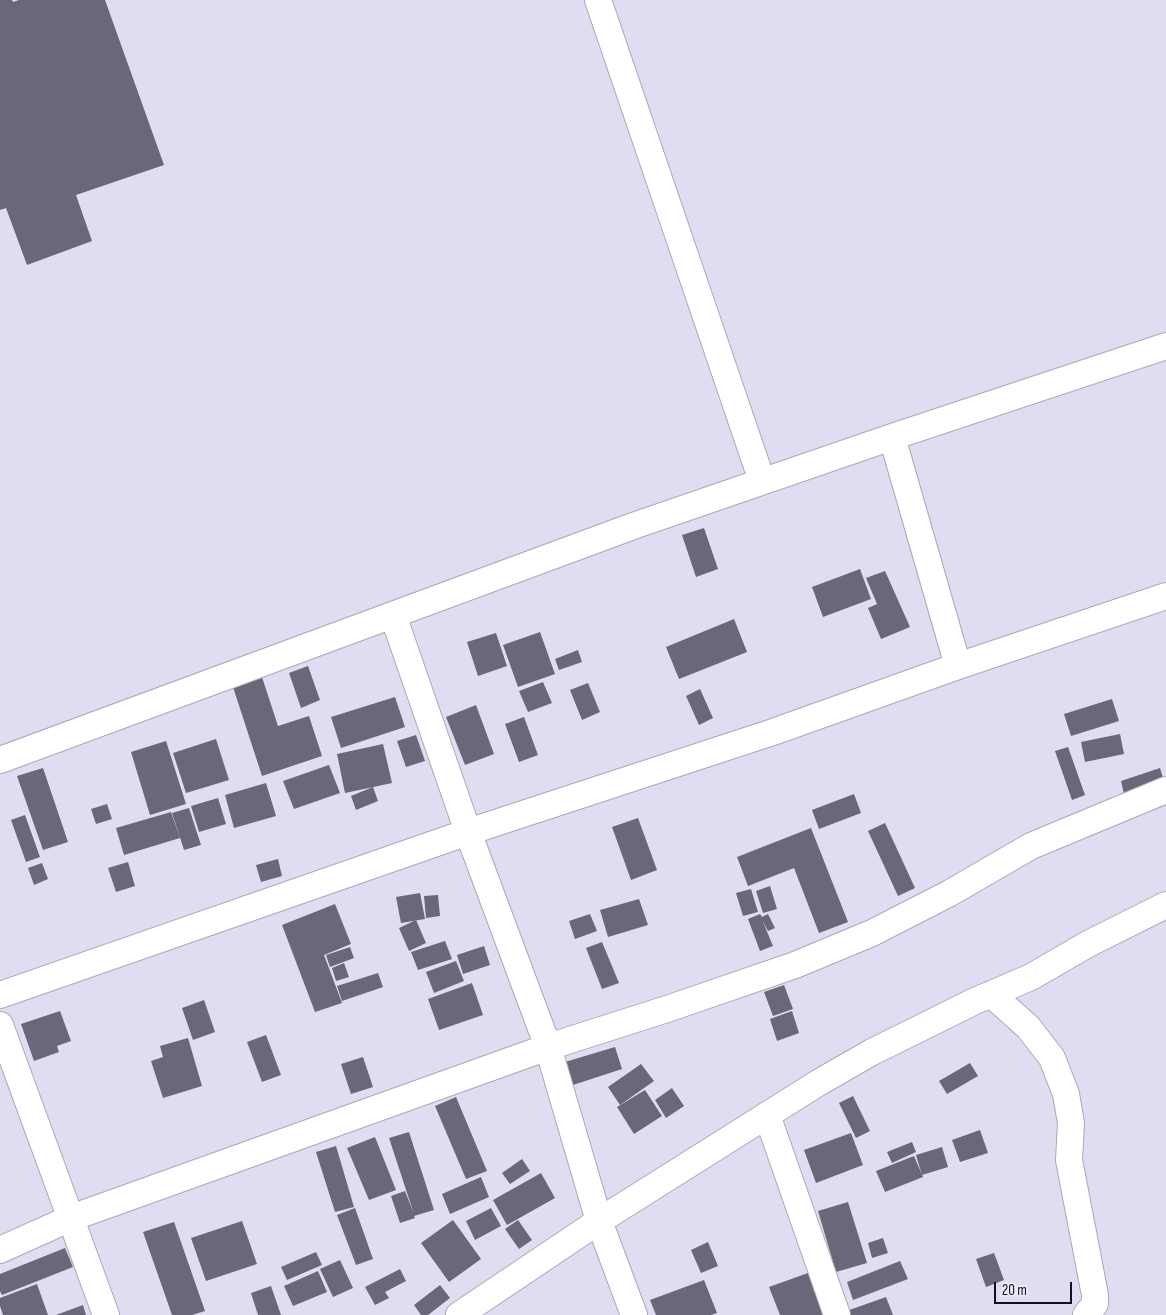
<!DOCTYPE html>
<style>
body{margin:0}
#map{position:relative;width:1166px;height:1315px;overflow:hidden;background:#e0dcf1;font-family:"Sofia Sans Condensed",sans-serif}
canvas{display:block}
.scale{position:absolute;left:994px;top:1282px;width:78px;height:22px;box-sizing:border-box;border:2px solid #121118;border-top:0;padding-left:6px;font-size:15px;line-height:18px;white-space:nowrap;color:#121118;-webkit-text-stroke:4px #edeaff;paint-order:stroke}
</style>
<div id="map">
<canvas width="1166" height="1315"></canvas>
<div class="scale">20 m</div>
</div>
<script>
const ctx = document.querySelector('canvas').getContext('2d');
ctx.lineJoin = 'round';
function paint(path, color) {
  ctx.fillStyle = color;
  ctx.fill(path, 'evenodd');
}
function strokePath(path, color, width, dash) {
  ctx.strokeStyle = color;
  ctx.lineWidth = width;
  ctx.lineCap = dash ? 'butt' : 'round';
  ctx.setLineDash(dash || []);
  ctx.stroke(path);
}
paint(new Path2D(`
 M0,0H12L13,2L19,0H105L164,165L76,195L92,241L27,265L6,208L0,210Z
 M704,528L718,569L696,577L682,535Z
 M860,569L871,599L823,617L812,587Z
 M885,571L910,627L881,639L868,608L877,604L866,578Z
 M734,619L747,652L679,679L666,647Z
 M540,632L555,674L518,687L503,645Z
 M496,633L507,666L478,676L467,642Z
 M578,650L582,662L559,670L555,659Z
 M308,666L320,700L301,708L289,673Z
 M262,677L278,726L309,716L322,756L262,776L233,687Z
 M543,682L552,703L528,712L519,691Z
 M588,683L600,712L582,720L570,690Z
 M700,689L713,718L699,725L686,696Z
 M395,697L405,727L341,748L331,717Z
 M1112,699L1119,721L1071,736L1064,714Z
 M476,705L494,754L465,765L446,717Z
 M524,717L538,755L519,762L505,724Z
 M1120,734L1124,754L1085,762L1081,742Z
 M416,735L425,761L406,767L397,741Z
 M216,739L229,780L186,793L173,753Z
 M166,741L186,804L150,815L131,752Z
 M383,744L392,783L345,793L337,754Z
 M1068,747L1085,795L1072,800L1055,751Z
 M329,765L340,793L294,809L283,781Z
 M43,768L68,842L43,850L17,776Z
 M1160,768L1164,781L1124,794L1121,781Z
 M266,783L276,816L234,828L225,795Z
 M373,787L378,801L356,810L351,796Z
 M854,794L861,813L819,829L812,810Z
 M218,798L226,824L199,832L191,806Z
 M107,804L112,819L96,824L91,809Z
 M189,808L201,845L184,850L172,813Z
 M171,812L180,838L124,855L116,828Z
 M25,815L40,857L26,862L11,820Z
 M638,818L657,870L631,880L612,827Z
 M885,823L915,888L898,896L868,831Z
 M811,828L848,922L819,933L794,868L748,886L737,857Z
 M278,859L282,876L261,882L256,865Z
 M128,862L135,886L116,892L108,868Z
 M42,863L48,879L34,885L28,868Z
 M770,886L777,909L763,913L756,891Z
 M751,889L758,912L743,916L736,893Z
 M420,893L425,919L401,923L396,897Z
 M438,895L440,916L426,918L424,896Z
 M639,899L648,925L608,937L600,910Z
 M335,904L351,944L324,955L342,1003L315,1012L282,925Z
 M590,914L597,931L575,939L569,921Z
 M760,914L762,917L768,914L775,928L768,931L763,922L773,946L760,951L748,919Z
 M416,920L426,943L409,951L399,928Z
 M445,941L452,959L418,970L411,952Z
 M602,942L619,983L602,989L586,948Z
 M484,946L490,965L463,974L457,955Z
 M350,947L354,958L330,967L326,955Z
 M456,961L464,981L434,993L426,972Z
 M344,963L349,977L336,981L332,968Z
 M378,973L383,987L342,1001L337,986Z
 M472,983L483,1015L439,1030L428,999Z
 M784,985L793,1009L773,1016L764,992Z
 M204,1000L215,1032L193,1040L182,1008Z
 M60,1011L71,1041L57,1046L59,1052L34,1061L21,1024Z
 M792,1011L799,1033L777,1041L770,1019Z
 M266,1035L281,1075L262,1082L247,1042Z
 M188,1038L202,1086L163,1098L151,1061L163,1057L160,1046Z
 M615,1047L622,1069L573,1085L565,1062Z
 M363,1057L373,1087L351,1094L341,1064Z
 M970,1063L978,1076L947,1094L939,1081Z
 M641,1064L654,1081L620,1105L608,1087Z
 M672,1088L684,1106L666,1118L655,1100Z
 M645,1090L662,1116L634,1134L617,1107Z
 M853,1096L870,1131L856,1138L839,1103Z
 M456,1097L487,1171L466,1179L435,1106Z
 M980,1130L988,1153L960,1162L952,1140Z
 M409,1132L434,1210L414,1216L415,1218L400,1223L391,1196L405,1191L414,1214L389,1138Z
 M851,1133L863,1165L816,1183L804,1150Z
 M375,1137L396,1190L369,1200L347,1148Z
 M912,1142L916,1152L892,1163L887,1152Z
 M336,1146L354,1207L335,1212L316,1152Z
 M942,1147L948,1167L922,1175L916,1155Z
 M914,1156L923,1177L885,1192L876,1171Z
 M522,1159L530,1171L510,1184L502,1173Z
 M541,1173L555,1198L507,1225L493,1200Z
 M481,1177L489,1197L450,1214L442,1194Z
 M848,1202L867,1263L836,1272L818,1211Z
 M355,1208L373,1259L356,1265L337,1215Z
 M491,1208L501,1226L475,1240L466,1221Z
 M453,1220L481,1259L449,1282L421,1243Z
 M518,1220L532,1240L519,1249L505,1229Z
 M242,1221L257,1264L206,1281L191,1238Z
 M174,1222L205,1311L192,1315H172L143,1232Z
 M883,1238L888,1253L872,1258L868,1243Z
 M708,1242L718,1266L701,1273L691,1250Z
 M65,1248L73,1267L2,1295L0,1291V1274Z
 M316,1252L322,1265L287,1280L281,1267Z
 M994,1253L1004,1280L986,1287L976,1259Z
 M340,1260L353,1288L333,1297L320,1269Z
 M900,1261L908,1279L853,1300L847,1282Z
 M400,1269L406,1281L385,1292L389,1298L375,1305L365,1287Z
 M318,1271L327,1292L293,1306L284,1286Z
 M808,1273L824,1315H780L769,1287Z
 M704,1280L717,1313L711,1315H656L650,1300Z
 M37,1284L48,1315H3L0,1306V1298Z
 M440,1285L450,1298L428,1315H421L414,1305Z
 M271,1286L281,1315H258L251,1293Z
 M886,1297L893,1315H841V1313Z
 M83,1305L86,1315H56Z`), '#6a6779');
const minor = new Path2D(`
 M598,0L762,481
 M892,437L958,666
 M393,615L468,832L548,1047L599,1221L634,1315
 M0,760L636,525L892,437L1166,346
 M991,994L1028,1027L1052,1058L1066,1094L1071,1123L1069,1160L1095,1295V1304L1086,1315
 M0,995L468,832L773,732L958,666L1166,596
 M0,1025L106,1315
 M767,1115L837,1315
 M0,1250L71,1218L548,1047L667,1009L795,965L872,933L950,893L1031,846L1166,790
 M459,1315L599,1221L818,1083L872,1052L975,1001L1031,977L1088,944L1166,905`);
strokePath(minor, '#aba7bb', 28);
strokePath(minor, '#fff', 26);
</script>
